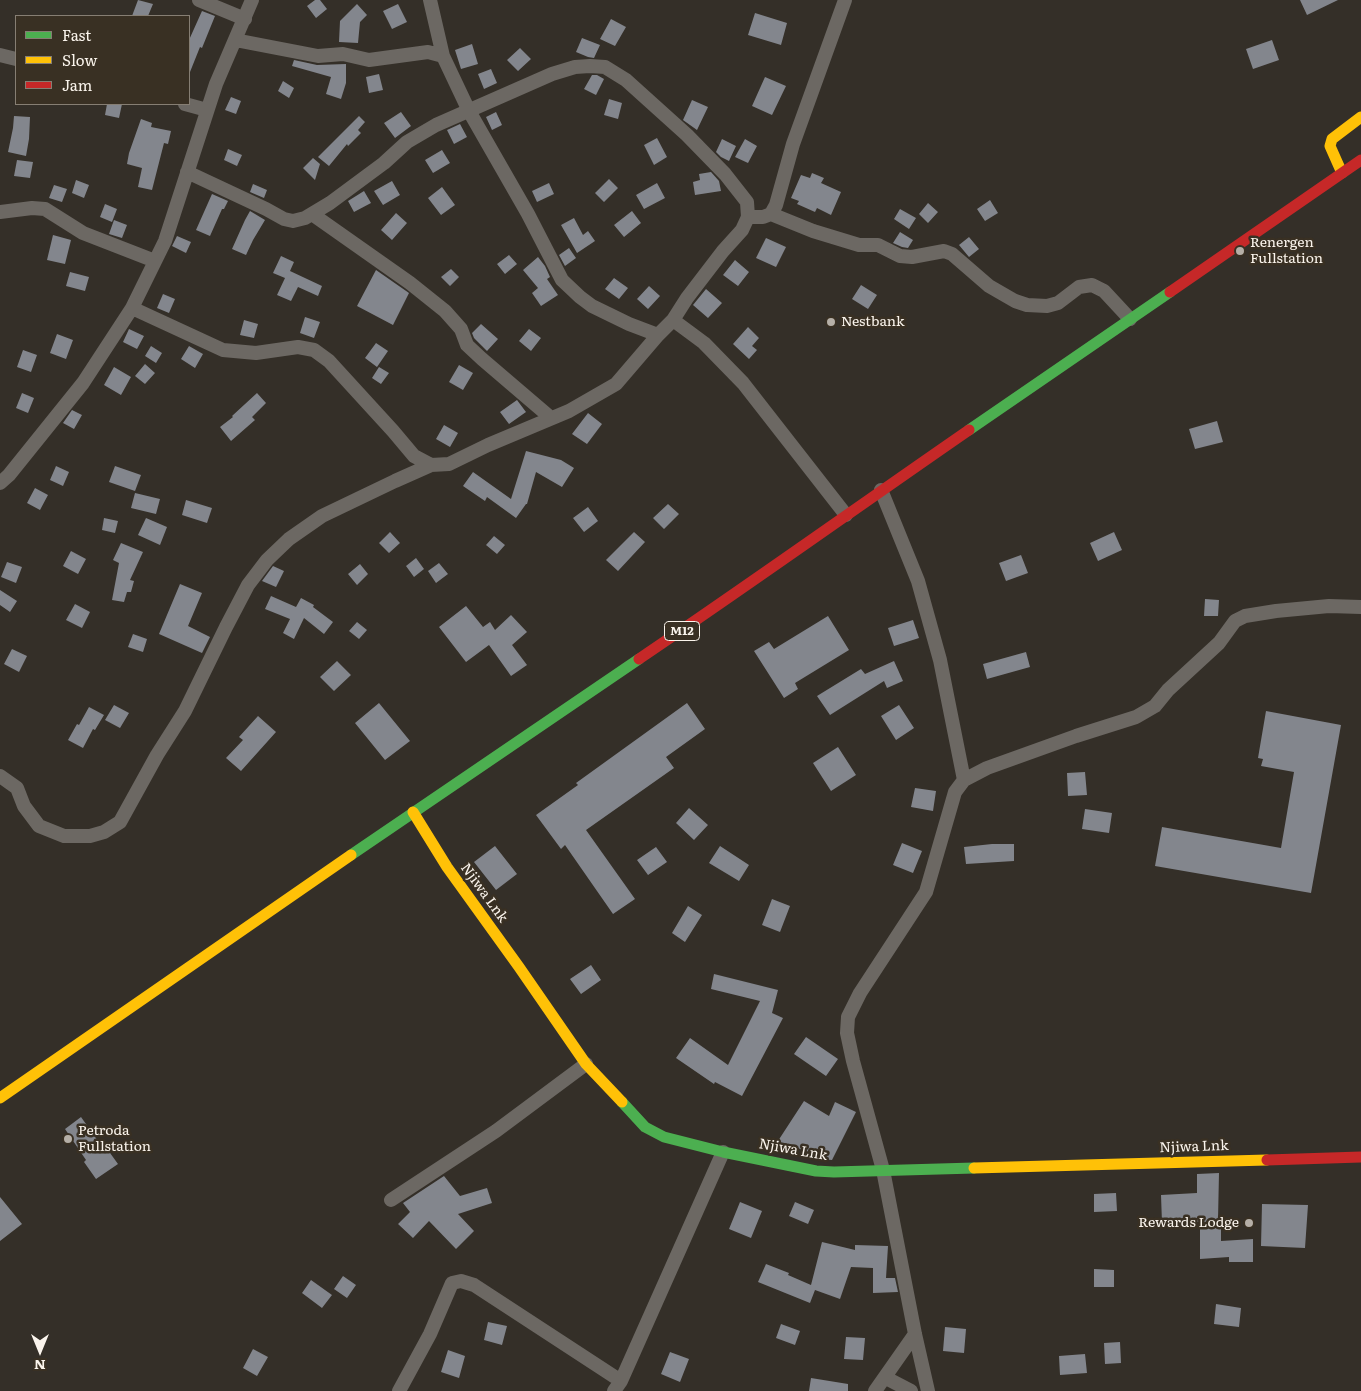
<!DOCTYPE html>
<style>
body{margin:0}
#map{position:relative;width:1361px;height:1391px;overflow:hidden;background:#342f28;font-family:Literata,serif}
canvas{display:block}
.legend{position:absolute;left:15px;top:15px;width:175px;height:90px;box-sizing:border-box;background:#393023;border:1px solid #867e73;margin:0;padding:6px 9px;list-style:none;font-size:15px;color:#faf4ec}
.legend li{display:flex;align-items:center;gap:10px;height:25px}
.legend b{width:25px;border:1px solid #867e73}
.north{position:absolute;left:15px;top:1326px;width:50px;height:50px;-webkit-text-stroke:4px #393023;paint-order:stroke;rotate:180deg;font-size:14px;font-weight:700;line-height:20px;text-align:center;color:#faf4ec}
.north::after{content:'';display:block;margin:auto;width:18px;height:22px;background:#faf4ec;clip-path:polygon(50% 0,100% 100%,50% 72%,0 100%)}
</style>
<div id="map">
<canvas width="1361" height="1391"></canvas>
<ul class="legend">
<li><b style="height:6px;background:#4caf50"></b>Fast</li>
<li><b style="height:6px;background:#ffc107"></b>Slow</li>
<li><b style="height:6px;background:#c62828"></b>Jam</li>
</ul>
<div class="north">N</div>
</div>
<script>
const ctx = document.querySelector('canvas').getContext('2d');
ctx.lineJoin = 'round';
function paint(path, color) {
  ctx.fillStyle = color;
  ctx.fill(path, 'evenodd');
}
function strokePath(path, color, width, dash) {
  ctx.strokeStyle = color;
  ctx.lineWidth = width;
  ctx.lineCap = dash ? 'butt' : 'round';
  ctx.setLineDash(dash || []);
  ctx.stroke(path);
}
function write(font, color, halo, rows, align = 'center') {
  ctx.font = font + ' Literata,serif';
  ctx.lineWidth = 5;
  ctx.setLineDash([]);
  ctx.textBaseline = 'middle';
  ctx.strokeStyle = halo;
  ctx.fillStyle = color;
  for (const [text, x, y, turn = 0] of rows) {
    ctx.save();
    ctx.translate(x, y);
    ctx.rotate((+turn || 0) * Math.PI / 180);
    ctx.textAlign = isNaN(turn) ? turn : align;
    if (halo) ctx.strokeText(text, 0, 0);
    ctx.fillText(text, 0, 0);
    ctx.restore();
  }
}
paint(new Path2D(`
 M138,0L153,4L148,16H132Z
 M315,0H320L327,9L316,18L307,6Z
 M1300,0H1338L1307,15Z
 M357,4L367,15L360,22L358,43L339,42L340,21Z
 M398,4L407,22L392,29L383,11Z
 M202,11L215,16L202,48L200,47L190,72H189V40Z
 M755,13L787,23L781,45L748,35Z
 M611,19L626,27L615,46L600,39Z
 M582,38L600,45L594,58L588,57L576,52Z
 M1272,40L1279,60L1253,69L1246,49Z
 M472,44L478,64L461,69L455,50Z
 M520,48L531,59L518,71L507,60Z
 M294,60L317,65L346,64V83L341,99L326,94L331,77L292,66Z
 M491,69L497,83L484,89L478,74Z
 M379,74L383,90L369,93L366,77Z
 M592,75H597L604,79L596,95L584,89Z
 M765,77L786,86L772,115L752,106Z
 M283,81L294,88L289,98L278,91Z
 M231,97L241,101L236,114L225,110Z
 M609,99L622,103L618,119L604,115Z
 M692,100L708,107L697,130L683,120Z
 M107,104H122L119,118L105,115Z
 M401,112L411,126L395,138L384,123Z
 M496,112L502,125L492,130L486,117Z
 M14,116L30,117L29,139L26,156L8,152L13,128Z
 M359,116L365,122L358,130L361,133L348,146L347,144L329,166L318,157Z
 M141,119L152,123L151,127L171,131L168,144L164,143L152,190L138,187L142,168L127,164L129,153Z
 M460,124L467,137L454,144L447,130Z
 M657,138L667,157L654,165L644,145Z
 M722,139L736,146L729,161L721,157L716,152Z
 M745,139L757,146L748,163L735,157Z
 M228,149L242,155L237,166L224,160Z
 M442,150L450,163L433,173L425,160Z
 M313,158L320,164L315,180L303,168Z
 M17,160L33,162L30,178L14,176Z
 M711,172L719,181L721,191L695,195L693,182L700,180L699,174Z
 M812,173L824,178L821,183L841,192L831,215L817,208L815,212L797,204L799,201L791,198L801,175L810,178Z
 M609,179L618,188L604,202L595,193Z
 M76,180L89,185L84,198L72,193Z
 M392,181L400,195L383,205L374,191Z
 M549,183L554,194L537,202L532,191Z
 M657,183L665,198L644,209L636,195Z
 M253,184L267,190L264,198L250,192Z
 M54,185L67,189L62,202L49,198Z
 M442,187L455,205L441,215L428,198Z
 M364,191L371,203L354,212L348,201Z
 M212,194L228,201L224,209H222L210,236L196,230Z
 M990,200L998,213L985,221L977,209Z
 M928,203L938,212L928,223L919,214Z
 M105,204L117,209L112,222L100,217Z
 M900,209L916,218L909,229L894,219Z
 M250,211L265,220L253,240L246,255L232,249L245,220Z
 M632,211L641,223L624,237L614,225Z
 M396,213L407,223L392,240L381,230Z
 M574,218L583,235L588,231L595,241L577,253L561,225Z
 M114,220L127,225L122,238L109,234Z
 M900,232L913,240L908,248L902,247L893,243Z
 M53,235L71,240L65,264L47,260Z
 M177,236L191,242L186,253L172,246Z
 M969,237L979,249L969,257L959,245Z
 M766,238L786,247L776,267L756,258Z
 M569,248L576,258L565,266L559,255Z
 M509,255L517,264L505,274L497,264Z
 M281,256L294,262L290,271L322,286L318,296L298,287L291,301L277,295L285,278L273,273Z
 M538,257L545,266L550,277L547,279L558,295L541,306L532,293L538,288L523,270Z
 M735,260L749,272L738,286L723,275Z
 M451,269L459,277L450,286L441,277Z
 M376,270L409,293L393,325L357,306Z
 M70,272L89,277L85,291L66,286Z
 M614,278L628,288L619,299L605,289Z
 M861,285L877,295L868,309L852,299Z
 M649,286L660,296L648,309L637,299Z
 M706,289L722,303L708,318L693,305Z
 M163,294L175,299L169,313L157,308Z
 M305,317L320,322L314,338L300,333Z
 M244,320L258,324L254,338L240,335Z
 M481,324L498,339L487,351L474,338L472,333Z
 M748,327L759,338L752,346L757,350L749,359L733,344Z
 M129,329L144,336L137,349L123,342Z
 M529,329L541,338L531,351L519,341Z
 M57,334L73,340L66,359L50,353Z
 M376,343L388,351L377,367L365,358Z
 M151,346L162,353L156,363L145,356Z
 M189,346L203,354L195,368L181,359Z
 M23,350L37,355L31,372L17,367Z
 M145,364L155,373L145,384L135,376Z
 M459,365L473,373L463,390L449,382Z
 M114,367L131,377L121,395L104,385Z
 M379,367L389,373L381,384L372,378Z
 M22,393L34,398L28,413L16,408Z
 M257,393L266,403L252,417L255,420L231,441L220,427L233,417L232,416Z
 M517,400L526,412L509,424L500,412Z
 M72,410L82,415L74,429L63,423Z
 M588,413L602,424L587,444L572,434Z
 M1217,421L1223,442L1195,449L1189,429Z
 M444,425L458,433L450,447L436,439Z
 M526,451L561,460L574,468L562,487L536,472L527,504H526L516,518L487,497L485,501L463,486L473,472L511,499Z
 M56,466L69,472L63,486L50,480Z
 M115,466L141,475L135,491L109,482Z
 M35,488L48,495L40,510L27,503Z
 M135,493L160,499L156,514L131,508Z
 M186,500L212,508L207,523L182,515Z
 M668,504L679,514L664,529L653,518Z
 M588,507L598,521L584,532L573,518Z
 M104,518L118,521L115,533L102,530Z
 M146,518L167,527L160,545L138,535Z
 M390,532L400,543L389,553L379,543Z
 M634,532L645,542L618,571L606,560Z
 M1114,532L1122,550L1098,561L1090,543Z
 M494,536L505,545L497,554L486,545Z
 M121,543L143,552L130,580L134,581L131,592H127L124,602L112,600L119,563L113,560Z
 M71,551L86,559L78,574L63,566Z
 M1021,555L1028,573L1006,581L999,563Z
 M416,558L424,569L414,577L406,566Z
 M7,562L22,567L16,583L1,577Z
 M439,563L448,574L436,583L428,571Z
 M360,564L368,574L357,585L348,574Z
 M273,566L284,571L276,587L262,581Z
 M180,584L202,593L188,626L210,637L202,653L159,634Z
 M0,590L17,601L10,612L0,605Z
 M271,596L296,607L301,598L314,605L313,607L333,622L324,634L304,618L294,639L283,633L290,619L265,609Z
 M1205,599L1219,600L1218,616H1204Z
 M75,604L90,612L82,628L66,620Z
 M466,606L483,627L490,622L495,630L511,615L527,632L512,645L527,665L511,676L489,645L466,662L439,627Z
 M828,616L849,650L795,683L798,689L784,698L754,651L769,642L774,649Z
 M913,620L919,638L894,646L888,628Z
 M357,622L367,630L359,639L349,631Z
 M133,634L147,639L143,652L128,647Z
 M12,649L27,656L19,672L4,664Z
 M1026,652L1030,667L987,679L983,664Z
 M337,661L351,675L334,691L320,677Z
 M894,661L903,681L887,688L884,681L830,715L817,696L861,669L865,674Z
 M379,703L410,741L385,760L355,723Z
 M687,703L705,729L666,757L674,768L586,830L635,899L613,914L565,845L561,849L536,815L578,785L576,783Z
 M114,705L129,713L120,728L105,720Z
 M899,705L914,728L896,740L881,716Z
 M89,707L104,715L95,730L93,729L83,748L68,740L77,724L79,725Z
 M1266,711L1341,725L1311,893L1155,866L1162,827L1281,848L1294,772L1261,766L1263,759L1258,758Z
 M258,716L276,732L241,771L226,758L243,740L239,737Z
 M838,747L856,775L831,791L813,763Z
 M1085,772L1087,795L1068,796L1067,773Z
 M915,788L936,791L933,811L911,807Z
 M689,808L708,825L694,840L676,823Z
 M1085,809L1112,813L1109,833L1082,829Z
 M902,843L922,851L913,873L893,865Z
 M992,844H1014V861L966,864L964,847Z
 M495,846L517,874L496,890L474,862Z
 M720,846L749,865L739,881L709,863Z
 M656,847L667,862L648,875L637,860Z
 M772,899L790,906L780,932L762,925Z
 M688,906L702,915L685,942L672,933Z
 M591,965L601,980L581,994L570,979Z
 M714,974L778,990L772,1013L783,1018L742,1096L715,1082L714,1084L676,1058L690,1038L728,1065L760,1001L711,989Z
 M806,1037L838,1059L826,1076L794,1054Z
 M804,1101L829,1116L835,1102L856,1112L832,1160L821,1159L798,1148L794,1154H792L776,1144Z
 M81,1117L103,1148L105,1146L118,1164L96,1179L84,1162L86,1160L65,1129Z
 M1219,1173L1218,1220H1221V1241L1253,1239V1262H1229V1257L1200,1259V1222L1162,1223L1161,1195L1197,1193V1174Z
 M444,1176L460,1196L487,1188L492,1203L458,1214L474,1231L456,1249L429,1221L413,1238L398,1224L410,1212L403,1203Z
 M1116,1193L1117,1211L1094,1212V1194Z
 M0,1197L22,1224L0,1241Z
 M740,1202L762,1211L751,1238L729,1229Z
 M795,1202L814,1210L808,1224L789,1216Z
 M1262,1204L1308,1205L1305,1248L1261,1246Z
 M822,1242L855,1250V1245L888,1246L886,1278H895L898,1292L873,1293V1268L851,1267L840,1299L815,1290L810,1303L758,1282L766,1264L789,1273L788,1275L811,1285Z
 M1094,1269L1114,1270V1287H1094Z
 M343,1276L356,1285L347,1298L334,1289Z
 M311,1280L332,1295L322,1308L302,1293Z
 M1216,1304L1241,1308L1239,1327L1214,1324Z
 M488,1322L507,1326L502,1345L484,1340Z
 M781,1324L800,1331L795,1345L776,1338Z
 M945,1327L966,1329L964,1353L943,1351Z
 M846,1337L865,1338L863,1360L844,1359Z
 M1120,1342L1121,1363L1105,1364L1104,1343Z
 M253,1349L268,1357L257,1376L243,1368Z
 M448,1350L465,1356L459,1378L441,1372Z
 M670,1352L689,1359L680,1382L661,1374Z
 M1085,1354L1087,1373L1060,1375L1059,1356Z
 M811,1378L848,1384V1391H809Z`), '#83868d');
strokePath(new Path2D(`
 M199,0L245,19
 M430,0L443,56
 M235,40L318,56L343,54L369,60L428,52L443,56L469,111L528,214L562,280L580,297L592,306L629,324L658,335
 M0,55L16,59
 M185,104L207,110
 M187,172L266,209L284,219L293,221L305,218L330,203L384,163L407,142L436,125L552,74L575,67L590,66L605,67L626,80L687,135L725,174L747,202L748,217L742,230L723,251L687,298L673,320
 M0,212L32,208L45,209L83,233L155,261
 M312,214L410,283L445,311L461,329L467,345L482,359L551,418
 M771,214L813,231L859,245H878L900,256L912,257L944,251L952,254L989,286L1015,301L1027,305L1047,306L1058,303L1079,287L1092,285L1104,291L1130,319
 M748,217H763L771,214L776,205L793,144L845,0
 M132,308L223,350L256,353L298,347L314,350L329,361L393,431L414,456L431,465L449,464L488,445L569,411L616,384L658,335L673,320L704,343L743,383L846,515
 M0,483L9,475L83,383L132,308L165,241L216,84L252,0
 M881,490L918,581L940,660L964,780
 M0,776L17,788L24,806L39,826L64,836H90L104,832L120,822L157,755L185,711L226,627L248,585L267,560L289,539L322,516L395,481L431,465
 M391,1200L496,1131L586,1064
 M886,1378L911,1391
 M399,1391L430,1334L452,1283L461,1281L474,1285L621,1381
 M614,1391L621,1381L723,1152
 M875,1391L915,1334
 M928,1391L915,1334L883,1170L853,1061L847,1033L848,1017L860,993L926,892L955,792L964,780L987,768L1076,736L1136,717L1155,706L1168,690L1219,643L1235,621L1245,616L1276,611L1329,606L1361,607`), '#6c6863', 14);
strokePath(new Path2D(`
 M969,430L1170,292
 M351,855L639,659
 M622,1102L645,1127L664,1137L723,1152L816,1171L834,1172L974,1168`), '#4caf50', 11);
strokePath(new Path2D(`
 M1342,173L1330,146L1332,139L1361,117
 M413,812L447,867L519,967L586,1064L622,1102
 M0,1098L351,855
 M974,1168L1267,1160`), '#ffc107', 11);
strokePath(new Path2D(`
 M1170,292L1361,160
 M639,659C750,584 859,506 969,430
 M1267,1160L1361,1157`), '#c62828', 11);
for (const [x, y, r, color] of [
 [1240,251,5,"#b5afa7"],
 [831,322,5,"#b5afa7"],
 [68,1139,5,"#b5afa7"],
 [1249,1223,5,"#b5afa7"]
]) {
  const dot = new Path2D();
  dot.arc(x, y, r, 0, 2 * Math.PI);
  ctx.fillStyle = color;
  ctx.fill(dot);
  strokePath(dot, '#393023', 2);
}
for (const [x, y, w] of [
 [682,631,35]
]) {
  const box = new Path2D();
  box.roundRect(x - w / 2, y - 9.5, w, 19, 4);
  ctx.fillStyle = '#393023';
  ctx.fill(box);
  strokePath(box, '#faf4ec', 1);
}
write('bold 12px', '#faf4ec', null, [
 ["M12",682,631]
]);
write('14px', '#faf4ec', '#393023', [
 ["Renergen",1250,243],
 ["Fullstation",1250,259],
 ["Nestbank",841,322],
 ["Petroda",78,1131],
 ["Fullstation",78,1147],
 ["Rewards Lodge",1239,1223,"right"]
], 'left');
write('14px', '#faf4ec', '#393023', [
 ["Njiwa Lnk",484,893,54],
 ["Njiwa Lnk",1194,1147,-2],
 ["Njiwa Lnk",793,1150,10]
]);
</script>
